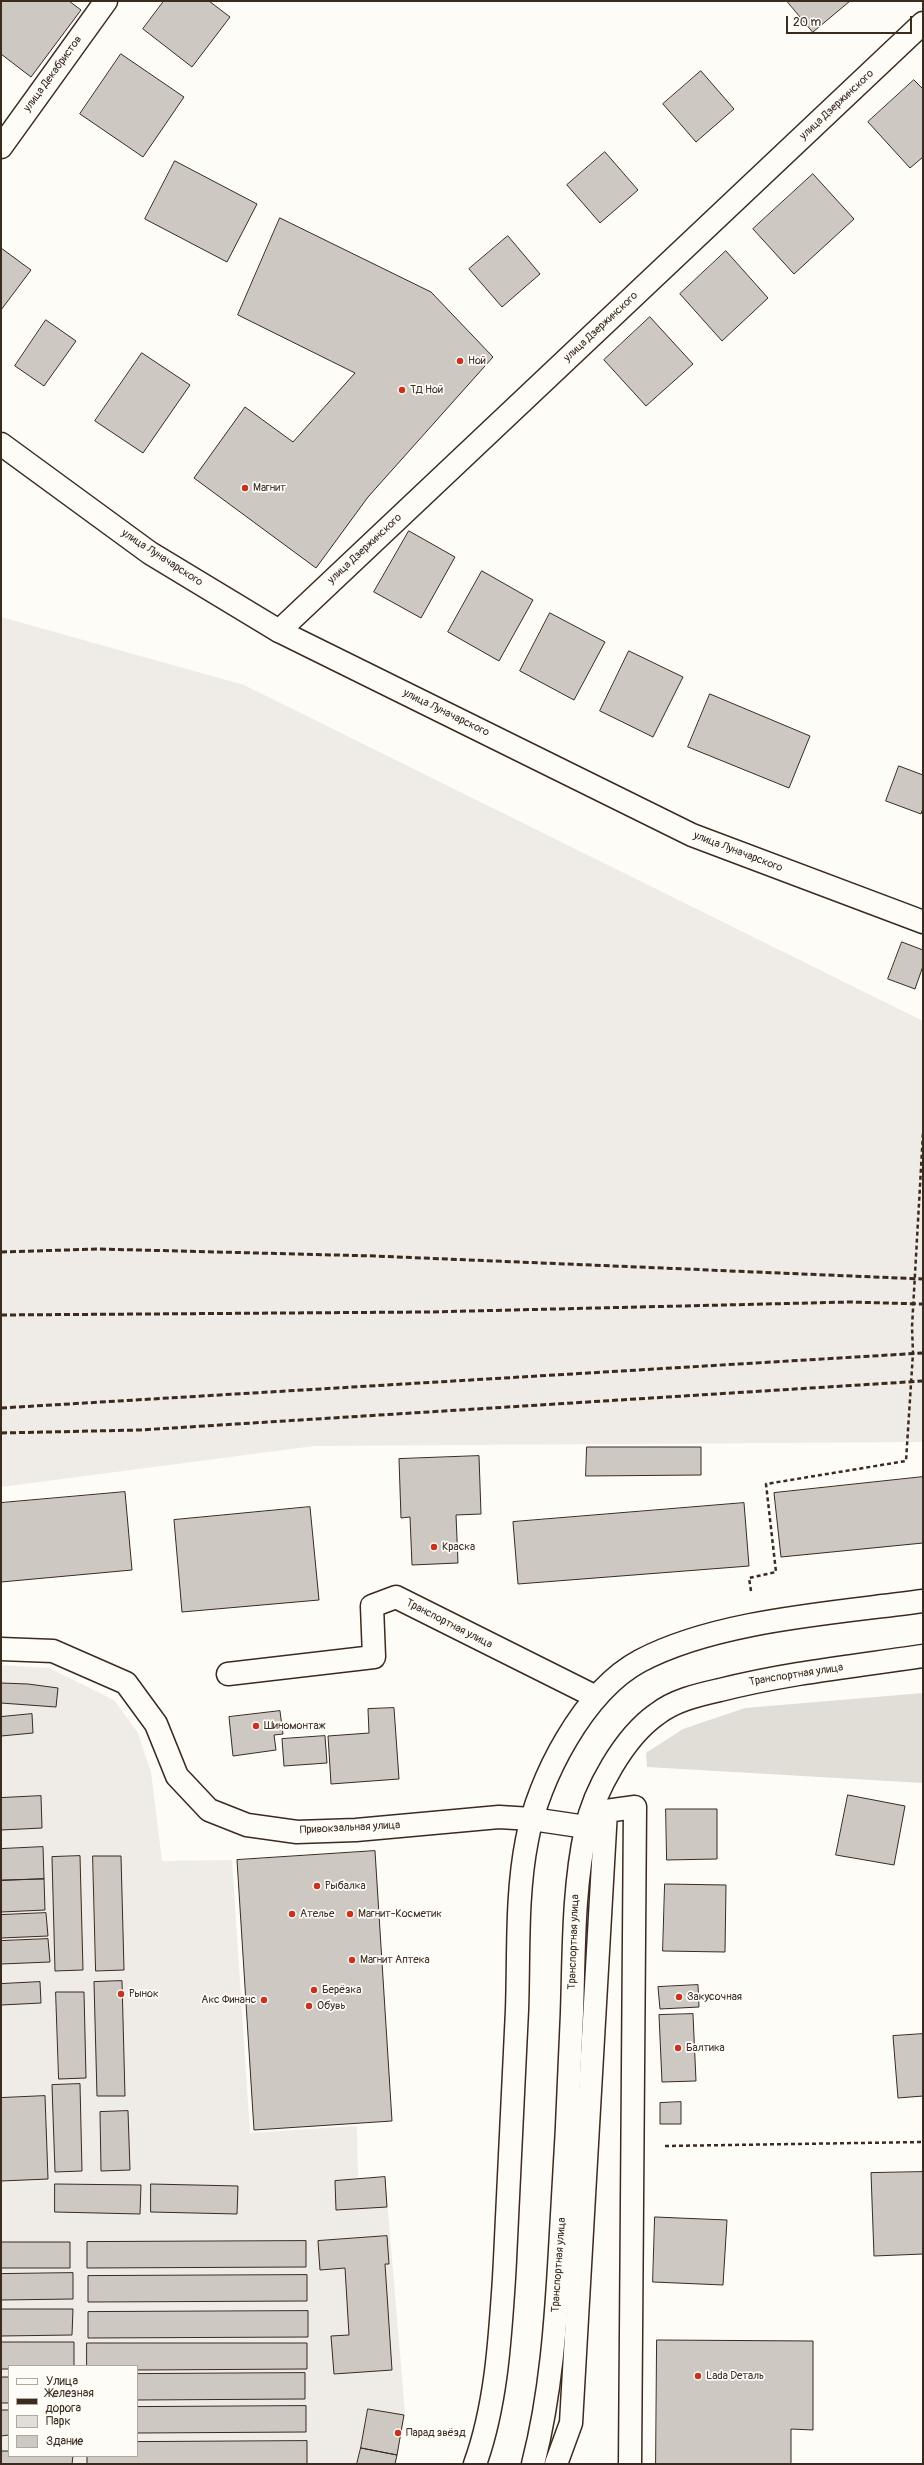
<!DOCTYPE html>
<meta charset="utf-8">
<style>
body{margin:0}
#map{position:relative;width:924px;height:2465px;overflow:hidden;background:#fdfcf7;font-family:Pangolin,sans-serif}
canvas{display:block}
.frame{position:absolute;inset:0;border:2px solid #3b2a1e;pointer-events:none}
.legend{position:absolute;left:8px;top:2365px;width:130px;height:92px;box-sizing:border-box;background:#fdfcf7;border:1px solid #afa8a0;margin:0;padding:5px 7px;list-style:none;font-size:12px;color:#3b2a1e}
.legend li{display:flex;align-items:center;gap:8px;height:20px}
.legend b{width:20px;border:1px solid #afa8a0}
.scale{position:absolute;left:786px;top:16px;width:126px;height:18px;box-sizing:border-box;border:2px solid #3b2a1e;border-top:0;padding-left:5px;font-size:12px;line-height:14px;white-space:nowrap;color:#3b2a1e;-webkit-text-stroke:3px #fdfcf7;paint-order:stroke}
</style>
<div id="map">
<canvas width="924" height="2465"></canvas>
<div class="frame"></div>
<ul class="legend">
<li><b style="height:5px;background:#fdfcf7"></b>Улица</li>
<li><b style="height:5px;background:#3b2a1e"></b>Железная дорога</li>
<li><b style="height:11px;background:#e1ded7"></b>Парк</li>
<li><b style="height:11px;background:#cdc8c2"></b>Здание</li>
</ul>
<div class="scale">20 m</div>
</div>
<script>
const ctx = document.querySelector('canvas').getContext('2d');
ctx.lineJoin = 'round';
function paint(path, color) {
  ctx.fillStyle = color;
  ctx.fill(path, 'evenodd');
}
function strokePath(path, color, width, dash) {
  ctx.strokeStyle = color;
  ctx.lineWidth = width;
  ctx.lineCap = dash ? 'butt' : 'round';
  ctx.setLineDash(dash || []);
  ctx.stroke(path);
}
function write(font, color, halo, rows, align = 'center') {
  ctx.font = font + ' Pangolin,sans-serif';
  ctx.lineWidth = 3.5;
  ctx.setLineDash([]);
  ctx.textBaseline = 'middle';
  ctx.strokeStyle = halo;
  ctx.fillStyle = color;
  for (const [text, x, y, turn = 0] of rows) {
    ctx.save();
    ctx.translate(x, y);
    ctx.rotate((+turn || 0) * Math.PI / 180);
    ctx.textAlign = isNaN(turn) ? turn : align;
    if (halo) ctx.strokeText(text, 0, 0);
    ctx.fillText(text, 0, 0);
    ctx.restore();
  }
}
paint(new Path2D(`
 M1,617L244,685L923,1021V1442L314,1446L1,1487Z
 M1,1665L49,1668L114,1700L138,1733L151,1772L162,1861L232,1860L250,2133L357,2126L358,2178L385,2176L405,2413L396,2464H1ZM9,2366H137V2456H9Z`), '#efece7');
paint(new Path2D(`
 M923,1693V1783L647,1767L646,1753L683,1729L745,1708Z`), '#e1ded7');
const building = new Path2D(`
 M1,1H69L81,10L31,77L1,54Z
 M164,1H209L230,17L192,67L143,29Z
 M787,1H850L813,32Z
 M121,54L184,97L143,157L80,114Z
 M701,71L734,109L696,142L663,104Z
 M914,80L923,89V157L910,168L868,122Z
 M605,152L638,190L600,223L567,185Z
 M175,161L257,204L227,262L145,219Z
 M813,174L854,219L794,274L753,229Z
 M280,218L431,292L493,357L368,497L316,568L194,478L245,407L293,442L355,373L238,315Z
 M508,236L540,274L502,307L469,269Z
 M1,248L31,270L1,310Z
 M726,251L768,298L722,341L680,294Z
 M650,317L693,364L646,406L604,360Z
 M46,320L76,341L44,386L15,366Z
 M142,353L190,385L143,453L95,421Z
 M409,531L455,557L421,618L374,592Z
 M482,571L533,600L499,661L448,632Z
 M550,613L605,642L574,700L520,671Z
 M629,651L683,677L653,737L600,711Z
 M710,694L810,736L789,788L688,747Z
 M899,766L923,775V808L921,814L886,801Z
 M902,942L923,950V966L915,989L888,979Z
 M587,1447H701V1475L586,1476Z
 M479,1456L481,1514L456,1515L458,1563L412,1565L410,1517L401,1518L399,1459Z
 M923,1477V1543L781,1557L774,1493Z
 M125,1492L132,1570L1,1582V1503Z
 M744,1503L749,1566L518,1584L513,1522Z
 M310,1507L319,1600L182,1612L174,1520Z
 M1,1683L28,1684L58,1688L56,1707L1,1703Z
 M394,1708L399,1779L331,1784L328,1736L369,1733L368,1709Z
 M280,1711L283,1734L274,1735L276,1750L233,1756L229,1717Z
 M32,1714L33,1733L1,1736V1717Z
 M325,1736L327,1763L284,1766L282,1739Z
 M848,1795L905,1806L894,1865L836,1855Z
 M41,1796L42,1828L1,1830V1798Z
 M666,1809H717V1859L667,1860Z
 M43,1847L44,1879L1,1880V1849Z
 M375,1851L392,2121L254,2130L237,1860Z
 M80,1856L83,1970L55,1971L52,1857Z
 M93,1856H121L124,1970L96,1971Z
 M44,1879L45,1910L1,1912V1881Z
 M665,1884L726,1885L725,1952L663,1951Z
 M46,1913L48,1936L1,1938V1915Z
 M48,1939L50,1962L1,1964V1941Z
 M122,1981L125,2096H97L94,1982Z
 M40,1982L41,2003L1,2005V1984Z
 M698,1985L699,2007L660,2009L658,1987Z
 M56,1992H84L86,2078L59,2079Z
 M693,2014L696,2081L662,2082L659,2015Z
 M923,2034V2096L898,2098L893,2036Z
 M80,2084L82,2171L55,2172L52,2085Z
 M45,2096L48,2179L1,2181V2098Z
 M681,2102V2124H660V2103Z
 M128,2111L130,2170L101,2171L100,2112Z
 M923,2172V2254L874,2256L871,2173Z
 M385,2177L387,2207L336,2210L335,2181Z
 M55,2184L141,2185L140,2214L55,2212Z
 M151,2184L238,2186L237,2214L151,2212Z
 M655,2217L727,2220L723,2285L653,2282Z
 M387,2236L389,2264H385L392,2370L334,2374L331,2336L349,2335L345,2268L320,2270L318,2241Z
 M306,2241V2267L87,2268V2242Z
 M1,2242H70V2268H1Z
 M73,2273V2299L1,2300V2274Z
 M307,2275V2301L88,2302V2276Z
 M1,2309H73L72,2335L1,2336Z
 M308,2311V2337L88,2338V2312Z
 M657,2340L813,2341V2430L791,2429V2464H656Z
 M1,2342H74V2366H9V2369H1Z
 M87,2343H307V2369L137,2370V2366H87Z
 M305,2373V2399L137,2400V2374Z
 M1,2377H9V2403H1Z
 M306,2406V2432L137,2433V2407Z
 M368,2409L404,2415L397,2455L361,2448Z
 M1,2410H9V2435L1,2436Z
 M307,2441V2464H87V2456H137V2442Z
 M361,2448L397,2455L395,2464H357Z
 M1,2451H9V2456H73L72,2464H1Z`);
paint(building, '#cdc8c2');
strokePath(building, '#3b2a1e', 1);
const lane = new Path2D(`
 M1,1649L53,1651L126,1683L156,1724L177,1776L209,1810L247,1825L297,1832L356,1830L499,1817L532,1819L586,1827
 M228,1674L374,1657L372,1606L396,1597L596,1697
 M556,2464L571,2423L606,1811L635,1807L630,2464`);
const street = new Path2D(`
 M1,147L106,1
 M279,631L923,23`);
const secondary = new Path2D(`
 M1,444L150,553L279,631L692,835L923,922
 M475,2464C496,2406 500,2340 504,2278C509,2189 513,2100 517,2010C519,1954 516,1895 527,1840C538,1779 584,1691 640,1661C717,1620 836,1613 923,1601
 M533,2464C551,2394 556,2321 560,2250C565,2171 569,2092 572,2013C574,1951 573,1889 586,1829C594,1791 624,1737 657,1714C675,1700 698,1695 720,1690C787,1673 855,1666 923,1656`);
strokePath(lane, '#3b2a1e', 25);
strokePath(street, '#3b2a1e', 25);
strokePath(secondary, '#3b2a1e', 25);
strokePath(new Path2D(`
 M751,1591L749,1578L776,1572L766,1484L906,1461L913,1353L912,1327L923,1133
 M665,2146L923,2142`), '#3b2a1e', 2.5, [4, 3]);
strokePath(lane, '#fdfcf7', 22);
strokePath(street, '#fdfcf7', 22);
strokePath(secondary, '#fdfcf7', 22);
strokePath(new Path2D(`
 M1,1252L99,1249L375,1256L923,1279
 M1,1315L428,1312L850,1302L923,1304
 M1,1408L923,1353
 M1,1433L140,1430L923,1381`), '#3b2a1e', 3, [6, 3]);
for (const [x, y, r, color] of [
 [460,361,4,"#c8321e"],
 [402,390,4,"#c8321e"],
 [245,488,4,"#c8321e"],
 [434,1547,4,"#c8321e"],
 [256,1726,4,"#c8321e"],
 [317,1886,4,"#c8321e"],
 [292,1914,4,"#c8321e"],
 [350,1914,4,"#c8321e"],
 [352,1960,4,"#c8321e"],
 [314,1990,4,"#c8321e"],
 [121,1994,4,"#c8321e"],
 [679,1997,4,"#c8321e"],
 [264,2000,4,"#c8321e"],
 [309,2006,4,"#c8321e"],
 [678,2048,4,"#c8321e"],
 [698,2376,4,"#c8321e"],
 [398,2433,4,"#c8321e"]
]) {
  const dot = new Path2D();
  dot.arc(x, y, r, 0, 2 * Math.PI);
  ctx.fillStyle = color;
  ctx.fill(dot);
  strokePath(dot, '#fdfcf7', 1.5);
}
write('11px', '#3b2a1e', '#fdfcf7', [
 ["улица Декабристов",53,74,-54],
 ["улица Дзержинского",837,105,-43],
 ["улица Дзержинского",601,327,-43],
 ["улица Дзержинского",365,549,-43],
 ["улица Луначарского",162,558,33],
 ["улица Луначарского",446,713,26],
 ["улица Луначарского",738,852,21],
 ["Транспортная улица",449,1624,27],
 ["Транспортная улица",796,1675,-9],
 ["Привокзальная улица",350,1828,-3],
 ["Транспортная улица",574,1942,-88],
 ["Транспортная улица",559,2265,-86]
]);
write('11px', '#3b2a1e', '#fdfcf7', [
 ["Ной",468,361],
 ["ТД Ной",410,390],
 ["Магнит",253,488],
 ["Краска",442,1547],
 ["Шиномонтаж",264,1726],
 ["Рыбалка",325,1886],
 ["Ателье",300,1914],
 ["Магнит-Косметик",358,1914],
 ["Магнит Аптека",360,1960],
 ["Берёзка",322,1990],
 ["Рынок",129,1994],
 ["Закусочная",687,1997],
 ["Акс Финанс",256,2000,"right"],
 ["Обувь",317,2006],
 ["Балтика",686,2048],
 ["Lada Dеталь",706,2376],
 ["Парад звёзд",406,2433]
], 'left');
</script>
